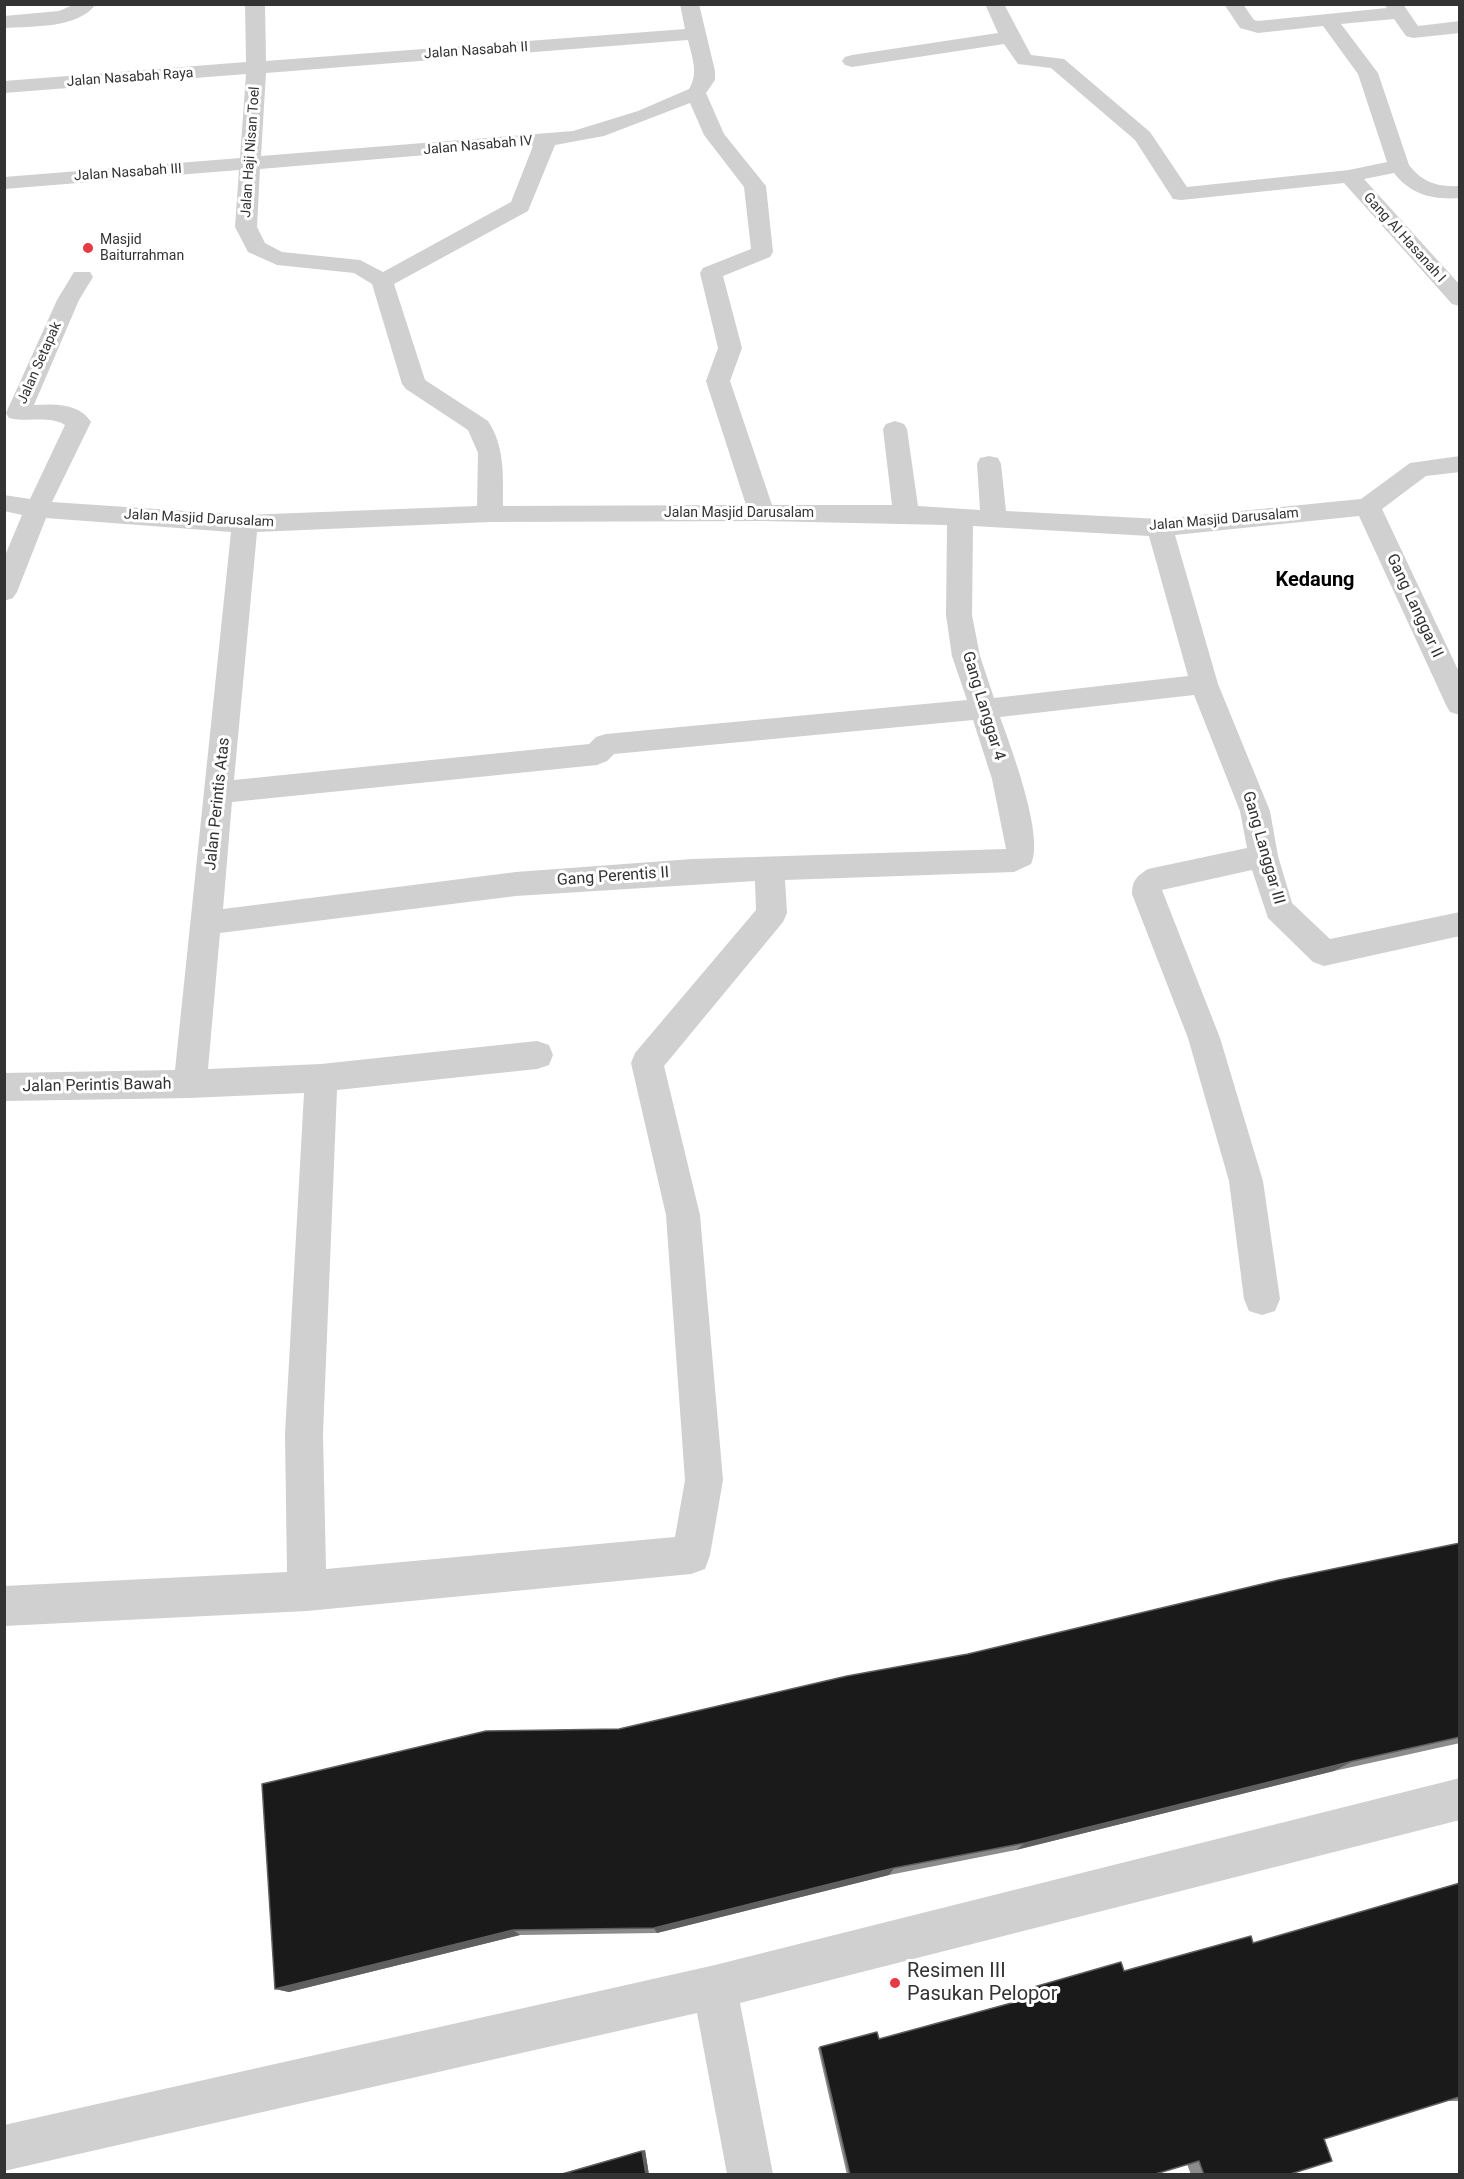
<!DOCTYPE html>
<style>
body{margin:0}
#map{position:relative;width:1464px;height:2179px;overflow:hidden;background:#fff;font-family:Roboto,sans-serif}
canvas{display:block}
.frame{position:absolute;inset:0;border:6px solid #333;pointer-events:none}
</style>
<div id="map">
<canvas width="1464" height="2179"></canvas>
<div class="frame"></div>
</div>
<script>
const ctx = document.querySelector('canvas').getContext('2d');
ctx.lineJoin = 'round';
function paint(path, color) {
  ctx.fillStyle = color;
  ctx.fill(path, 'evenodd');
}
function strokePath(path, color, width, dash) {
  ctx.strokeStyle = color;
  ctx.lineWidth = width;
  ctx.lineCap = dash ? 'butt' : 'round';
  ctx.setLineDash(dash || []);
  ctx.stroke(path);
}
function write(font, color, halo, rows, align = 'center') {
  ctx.font = font + ' Roboto,sans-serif';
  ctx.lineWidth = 6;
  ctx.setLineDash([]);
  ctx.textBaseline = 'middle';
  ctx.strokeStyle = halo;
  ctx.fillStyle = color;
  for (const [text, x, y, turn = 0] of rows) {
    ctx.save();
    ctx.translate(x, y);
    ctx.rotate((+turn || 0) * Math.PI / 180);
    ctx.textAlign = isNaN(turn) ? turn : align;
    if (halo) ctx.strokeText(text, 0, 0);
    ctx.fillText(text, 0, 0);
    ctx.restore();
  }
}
paint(new Path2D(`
 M75,4H96C78,29 32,26 4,28V16L59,11Z
 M245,4H265L266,61L685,29L680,4H699L715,71V80L706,93L724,134L766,186L773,252L770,257L723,276L742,348L730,381L772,505H892L883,429L886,424L895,421L904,424L907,429L918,506L980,510L977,464L980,458L989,456L998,458L1001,464L1006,511L1160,519L1361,499L1410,463L1460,456V472L1426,476L1382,509L1460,674V715L1450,712L1446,705L1359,516L1175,535L1218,684L1270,811L1278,856L1292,903L1330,939L1460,912V936L1324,966L1313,962L1268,918L1252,870L1162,890L1220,1038L1263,1181L1280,1299L1275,1311L1262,1315L1249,1311L1244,1299L1229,1181L1188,1038L1132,894C1132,880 1137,876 1148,869L1247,848L1240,811L1194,695L1000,717C1011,747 1045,838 1031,864L1014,872L785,880L787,913L783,922L664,1066L700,1215L723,1480L710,1555L705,1569L691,1574L307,1611L4,1626V1586L287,1572L285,1434L304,1093L190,1098L4,1101V1073L175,1070L231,532L46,518L17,592L13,598L4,601V558L22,515L4,511V495L30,499L65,425C48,415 29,423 9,418L6,413L57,300L74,272H90L93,277L79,300L34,405C54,404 79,403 91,422L52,502L245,515L477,506L478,453L468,430L406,389L402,384L372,284L354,273L277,265L248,252L235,227L239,170L4,189V177L240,158L246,74L4,93V81L246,62ZM688,40C692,58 699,73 689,89L638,111L573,131L261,156L266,73ZM690,103L704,135L744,187L751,249L703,268L700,273L718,348L706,381L746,505L503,506C503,475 505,447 488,421L425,380L394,284L528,211L555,145L604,136ZM533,146L511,202L383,272L360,260L282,252L265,243L257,227L260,169ZM762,521L947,525L946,615L952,656L967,700L606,734L596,737L589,744L234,780L257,532L490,522ZM973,526L1149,536L1188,676L994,698L980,656L972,615ZM973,720L992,779L1006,849L692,859L516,872L223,909L232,802L597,765L607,761L614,754ZM755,881L756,910L635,1053L631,1063L666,1215L685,1480L675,1537L326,1569L323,1434L337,1090L537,1069L549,1065L553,1055L549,1045L537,1041L321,1064L208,1069L220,933L516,896Z
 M985,4H1004L1031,55L1064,59L1150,132L1187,187L1349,170L1387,162L1358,74L1323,26L1258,33L1240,28L1224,4H1243L1254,20L1258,21L1387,8L1384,4H1403L1418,26L1460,21V33L1413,38L1406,36L1394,19L1341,24L1378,73L1409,165C1423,183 1438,187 1460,186V198C1433,200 1411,195 1394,173L1364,179L1460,285V306L1452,304L1344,183L1181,200L1173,199L1135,140L1051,68L1018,64L1004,44L852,67L845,65L842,61L845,57L852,55L998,33Z
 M1460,1778V1820L740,2003L773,2174H727L697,2013L4,2171V2125L715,1965Z`), '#d0d0d0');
paint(new Path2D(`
 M1460,1543V1743L1334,1771L1016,1850L889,1875L657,1933L520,1935L289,1992L275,1989L619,1729L968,1654Z
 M1460,1883V2101H1444L1324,2139L1287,2175H1191L1187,2164L1152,2175H847L818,2048L820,2047L879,2039L1021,2000L1019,1992L1027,1989L1124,1971L1253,1943Z
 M645,2150L649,2175H556Z`), '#8c8c8c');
paint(new Path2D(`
 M1353,1761L1334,1771L1016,1850L1025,1843Z
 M894,1868L889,1875L657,1933L654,1928Z
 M513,1930L520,1935L289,1992L275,1989Z
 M645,2150L649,2175H646L642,2151Z`), '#5f5f5f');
const building = new Path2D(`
 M1460,1543V1737L1353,1761L1025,1843L894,1868L654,1928L513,1930L275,1989L262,1784L486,1731L619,1729L847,1676L968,1654L1279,1580Z
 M1460,1883V2099L1459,2097L1324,2139L1332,2161L1287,2175H1204L1199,2161L1152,2175H850L820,2047L877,2032L879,2039L1030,1998L1027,1989L1121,1962L1124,1971L1251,1936L1253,1943Z
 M642,2151L646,2175H559Z`);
paint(building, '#1a1a1a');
strokePath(building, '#5f5f5f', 1.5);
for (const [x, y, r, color] of [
 [88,248,6,"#e63946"],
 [895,1983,6,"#e63946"]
]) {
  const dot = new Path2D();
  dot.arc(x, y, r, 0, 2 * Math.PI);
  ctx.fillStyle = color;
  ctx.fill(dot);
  strokePath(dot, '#fff', 2);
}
write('14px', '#333', '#fff', [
 ["Jalan Nasabah II",476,51,-4],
 ["Jalan Nasabah Raya",130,78,-4],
 ["Jalan Nasabah IV",478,146,-5],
 ["Jalan Haji Nisan Toel",251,152,-86],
 ["Jalan Nasabah III",128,173,-4],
 ["Gang Al Hasanah I",1404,238,48],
 ["Jalan Setapak",40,363,-66],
 ["Jalan Masjid Darusalam",739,513],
 ["Jalan Masjid Darusalam",199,519,3],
 ["Jalan Masjid Darusalam",1224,520,-5]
]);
write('14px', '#333', '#fff', [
 ["Masjid",100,240],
 ["Baiturrahman",100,256]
], 'left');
write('16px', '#333', '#fff', [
 ["Gang Langgar II",1414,606,65],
 ["Gang Langgar 4",983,706,73],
 ["Jalan Perintis Atas",218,804,-84],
 ["Gang Langgar III",1263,848,74],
 ["Gang Perentis II",613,877,-4],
 ["Jalan Perintis Bawah",97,1086,-1]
]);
write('bold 20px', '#000', '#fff', [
 ["Kedaung",1315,581]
]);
write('20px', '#333', '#fff', [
 ["Resimen III",907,1972],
 ["Pasukan Pelopor",907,1995]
], 'left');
</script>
